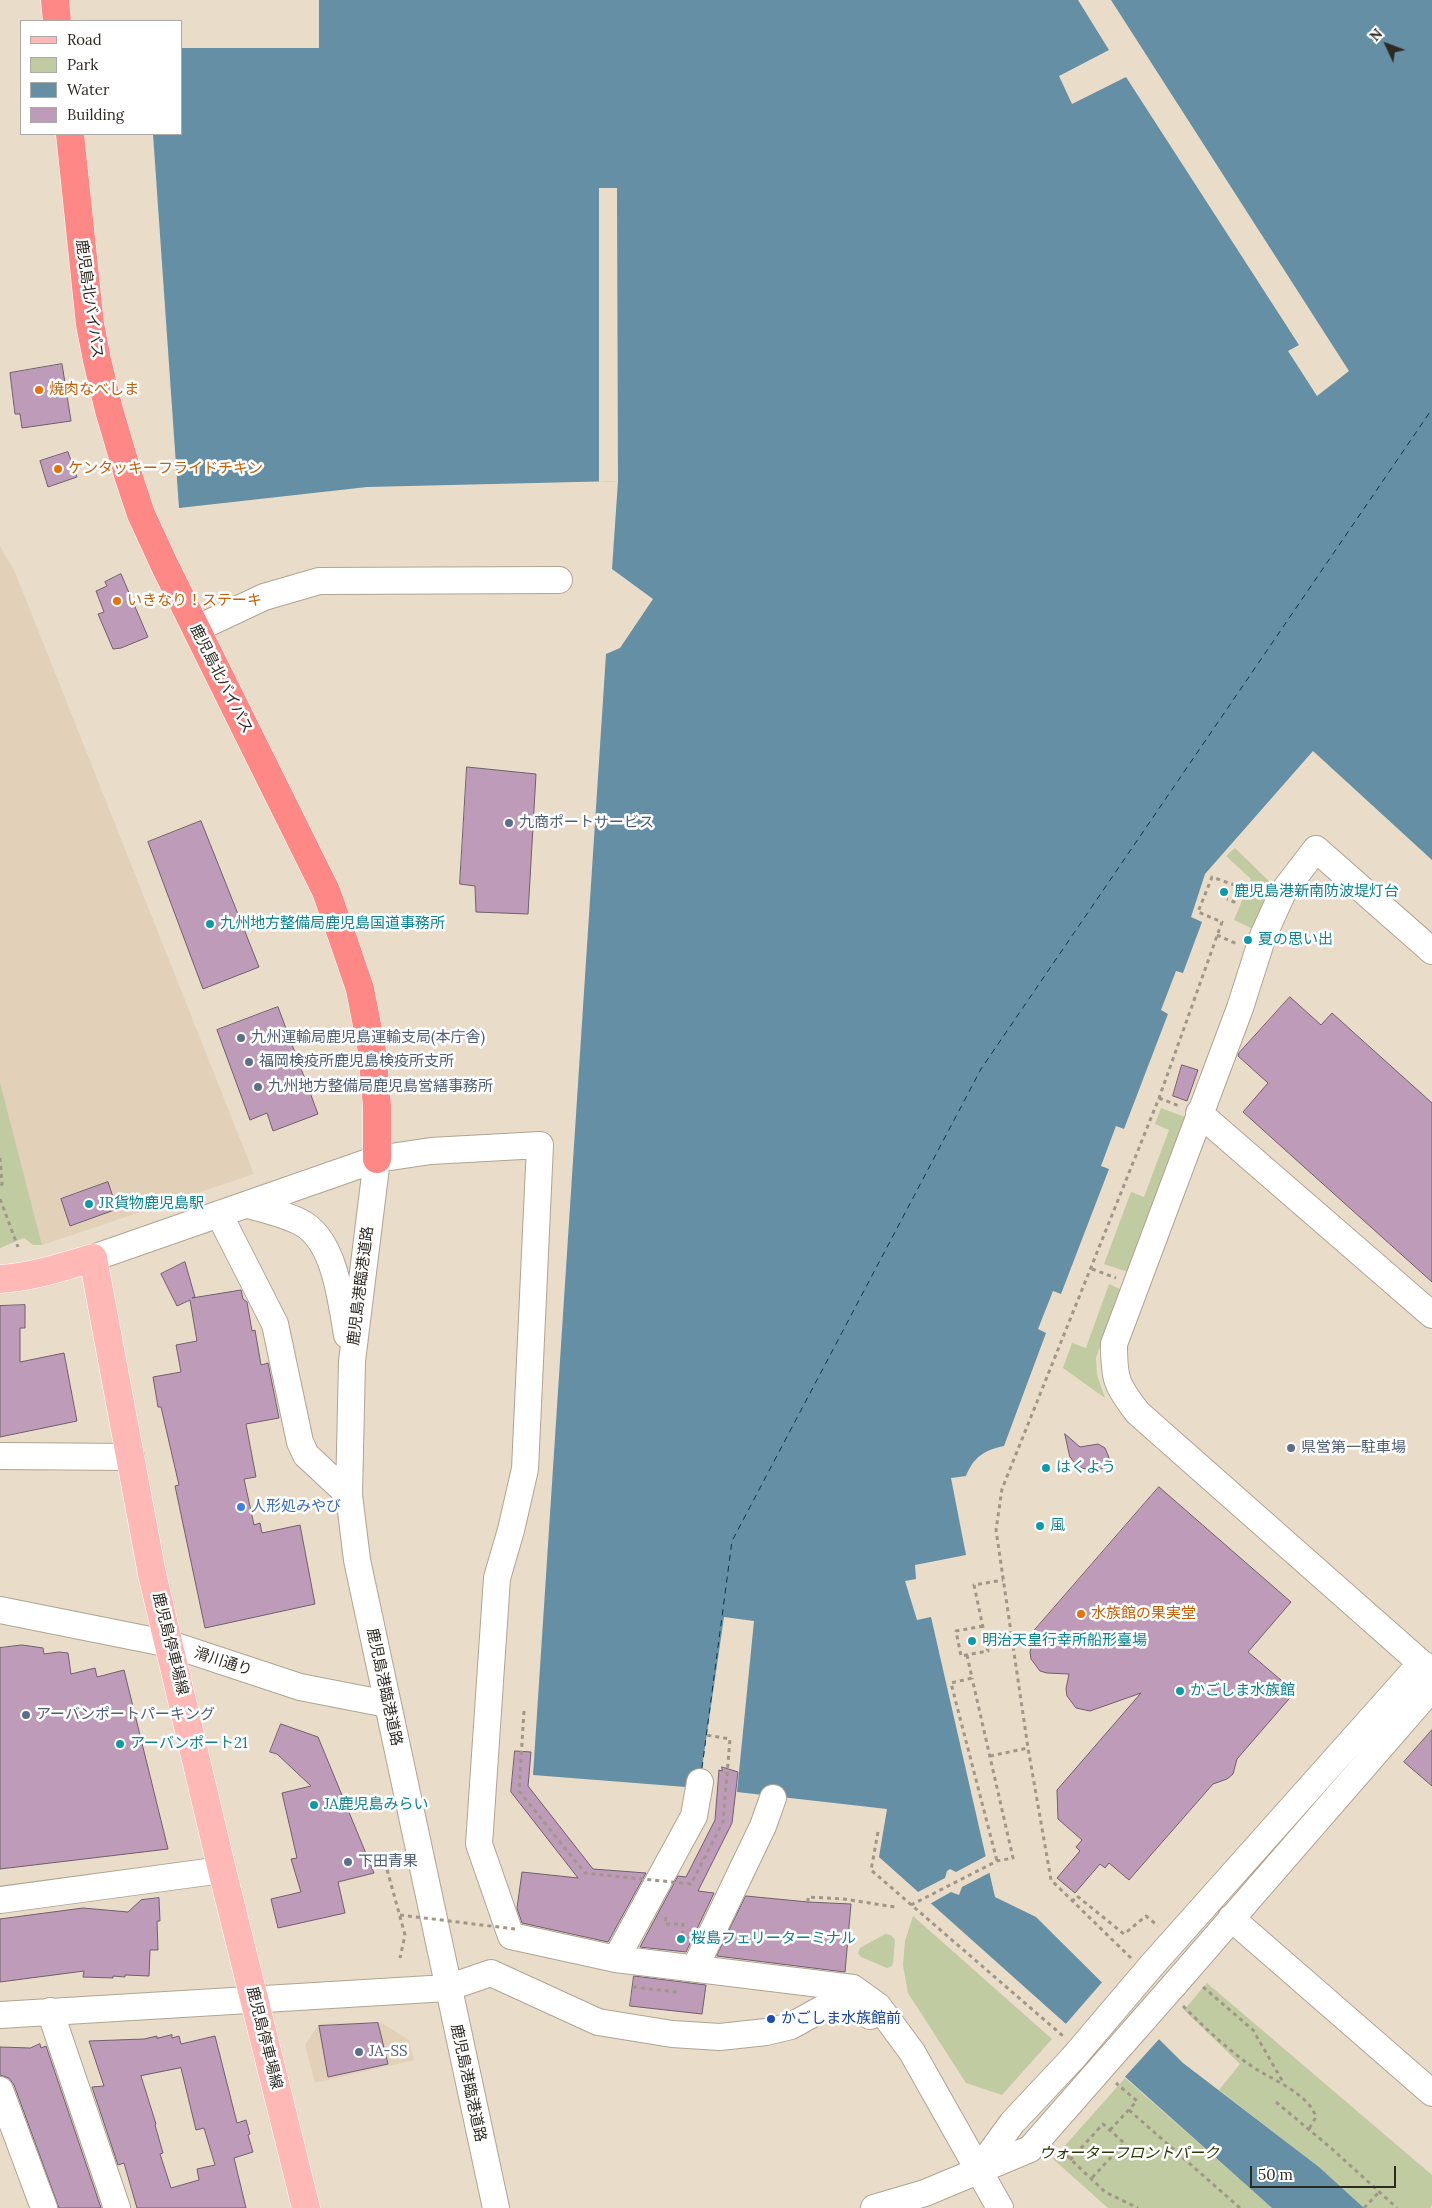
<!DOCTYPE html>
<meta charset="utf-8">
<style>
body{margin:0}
#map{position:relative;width:1432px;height:2208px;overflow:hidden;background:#e9dcc9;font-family:Lora,serif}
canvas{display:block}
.legend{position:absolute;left:20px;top:20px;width:162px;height:115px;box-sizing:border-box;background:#fff;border:1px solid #abaaa7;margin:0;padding:6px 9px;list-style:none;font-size:15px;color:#2e2a22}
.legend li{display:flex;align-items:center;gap:10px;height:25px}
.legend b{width:25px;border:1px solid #abaaa7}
.north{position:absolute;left:1362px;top:20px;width:50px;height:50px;-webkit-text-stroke:4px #fff;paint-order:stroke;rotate:313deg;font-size:14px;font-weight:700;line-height:20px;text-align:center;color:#2e2a22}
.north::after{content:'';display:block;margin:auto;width:18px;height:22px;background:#2e2a22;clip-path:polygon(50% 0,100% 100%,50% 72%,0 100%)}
.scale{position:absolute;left:1250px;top:2166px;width:146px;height:22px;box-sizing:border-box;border:2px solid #2e2a22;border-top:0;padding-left:6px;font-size:15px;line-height:18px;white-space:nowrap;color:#2e2a22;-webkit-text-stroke:4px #fff;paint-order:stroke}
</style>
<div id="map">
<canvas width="1432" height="2208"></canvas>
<ul class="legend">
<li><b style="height:6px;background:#feb8b6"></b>Road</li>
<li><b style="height:14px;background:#c0cba2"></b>Park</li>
<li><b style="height:14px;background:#648fa4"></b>Water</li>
<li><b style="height:14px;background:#be9cb9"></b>Building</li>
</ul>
<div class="north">N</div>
<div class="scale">50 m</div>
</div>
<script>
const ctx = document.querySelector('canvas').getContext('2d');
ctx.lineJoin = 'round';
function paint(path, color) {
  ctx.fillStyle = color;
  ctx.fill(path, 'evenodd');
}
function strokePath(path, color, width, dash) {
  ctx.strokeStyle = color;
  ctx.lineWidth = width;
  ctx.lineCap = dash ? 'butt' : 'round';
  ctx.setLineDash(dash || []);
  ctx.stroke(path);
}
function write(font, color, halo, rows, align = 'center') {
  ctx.font = font + ' Lora,"Noto Sans JP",serif';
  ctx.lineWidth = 5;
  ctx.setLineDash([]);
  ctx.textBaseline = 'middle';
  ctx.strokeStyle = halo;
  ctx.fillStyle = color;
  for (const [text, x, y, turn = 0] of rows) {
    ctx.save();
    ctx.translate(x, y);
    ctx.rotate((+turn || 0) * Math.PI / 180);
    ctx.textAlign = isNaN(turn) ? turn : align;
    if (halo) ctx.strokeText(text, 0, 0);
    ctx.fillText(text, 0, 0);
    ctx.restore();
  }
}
paint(new Path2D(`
 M0,546L15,572L254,1174L42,1245L0,1082Z
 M380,2022L409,2040L414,2060L315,2083L305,2045L319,2024Z`), '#e2d1b8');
paint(new Path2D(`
 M1235,848L1274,886L1255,930L1234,920L1251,879L1226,856Z
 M0,1082L42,1245H33L24,1238L0,1248Z
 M1161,1108L1185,1117L1128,1272L1104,1264L1131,1192L1144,1197L1169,1130L1155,1124Z
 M1109,1284L1120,1289L1096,1358L1097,1375L1105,1398L1063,1368L1072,1343L1086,1348Z
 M913,1916L1052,2039L1002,2095L966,2083L908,1993L903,1965L905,1941Z
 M885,1934L891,1935L895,1940L893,1963L892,1966L887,1968L861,1957L858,1953L860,1948Z
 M1207,1983L1432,2175V2205L1430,2208H1364L1319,2167L1219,2090L1240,2064L1184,2010Z
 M1125,2078L1272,2208H1108L1053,2159Z`), '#c0cba2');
paint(new Path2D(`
 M319,0H1432V860L1313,751L1205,874L1191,917L1202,922L1183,973L1176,971L1161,1010L1168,1014L1124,1129L1116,1126L1101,1166L1109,1169L1061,1294L1053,1291L1038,1329L1046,1333L1004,1446C984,1450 973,1458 966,1476L951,1478L966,1555L915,1565L916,1579L905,1581L917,1620L931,1617L995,1897L1036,1917L1183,2063L1319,2167L1364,2208H1272L879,1857L887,1809L737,1792L754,1621L724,1617L699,1788L533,1775L606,654L620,648L653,599L612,569L618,481L367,487L179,508L153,134H181V48H319Z`), '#648fa4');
paint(new Path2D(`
 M1078,0H1111L1349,371L1317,396L1288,351L1299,345L1126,77L1072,104L1059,76L1109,50Z
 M599,188H617L618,481L599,482Z
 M988,1855L991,1872L962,1887L959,1895L951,1892L928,1905L916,1893L945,1878L947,1871L950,1869L956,1872Z
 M1104,1980L1161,2037L1123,2079L1064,2026Z`), '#e9dcc9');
strokePath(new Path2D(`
 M702,1768L732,1541L981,1069L1432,409`), '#0e3545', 1, [6, 5]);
const building = new Path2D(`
 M62,364L71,421L22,428L20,414H15L10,373Z
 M68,452L77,477L48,487L40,461Z
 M121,574L148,637L121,648L113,649L98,614L104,612L96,591L107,586L105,582Z
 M467,767L536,774L528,914L476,912L475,886L460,884Z
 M201,821L259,967L203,989L148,842Z
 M1290,997L1321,1025L1332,1013L1432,1103V1282L1243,1112L1268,1083L1238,1056L1239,1053Z
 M278,1007L318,1114L273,1131L267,1113L250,1120L217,1030Z
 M1182,1065L1198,1070L1187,1101L1173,1096Z
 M108,1182L117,1209L70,1226L61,1199Z
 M185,1262L195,1297L192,1298L241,1290L243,1299L247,1302L252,1331L255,1330L261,1365L268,1363L279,1418L246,1424L256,1477L244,1479L254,1525L260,1523L262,1533L300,1525L315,1604L205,1628L175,1486L179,1485L161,1407H158L153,1377L181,1372L176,1345L197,1341L190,1300L177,1306L161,1274Z
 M25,1305V1328H20V1362L64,1353L77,1421L0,1437V1306Z
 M1065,1434L1080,1447L1098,1444L1105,1448L1110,1460L1107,1467L1094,1471L1078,1467L1070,1457Z
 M1159,1487L1291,1602L1248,1652L1295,1692L1237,1759L1233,1774L1227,1779L1213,1784L1129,1880L1109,1863L1105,1868L1100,1864L1075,1893L1057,1878L1080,1851L1076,1847L1082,1840L1058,1819L1057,1790L1141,1693L1090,1711L1076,1708L1067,1696L1066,1689L1069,1674L1047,1673L1040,1671L1031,1659L1030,1652L1032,1643L1027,1639Z
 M22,1645L43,1648L44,1654L59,1652L68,1653L71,1674L95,1668L97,1677L124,1670L168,1849L0,1869V1648Z
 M281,1724L318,1737L374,1873L338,1882L345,1913L278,1928L271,1899L301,1892L291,1859L297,1858L282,1793L311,1786L277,1754L270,1752Z
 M1432,1730V1786L1404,1762Z
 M515,1751L531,1752L528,1786L593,1869L646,1873L608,1942L522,1923L517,1908L522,1872L578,1878L511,1792Z
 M722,1767L738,1772L732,1823L698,1891L714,1893L686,1952L640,1947L678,1876L686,1877L715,1820L719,1770L722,1771Z
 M746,1896L808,1902L851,1904L845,1972L717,1956Z
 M159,1898L160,1921H157L158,1950H150L149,1976L125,1975V1977L113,1976V1978L83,1977L84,1971L0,1982V1919L83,1908L128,1912L141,1900Z
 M634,1976L706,1985L702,2014L630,2006Z
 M378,2023L388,2064L328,2077L319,2026Z
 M172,2035V2038L179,2036L181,2044L215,2036L237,2123L246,2120L250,2134L248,2135L253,2152L234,2158L246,2208H137L124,2163L118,2165L92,2087L104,2086L89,2041L144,2039L157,2036V2038ZM181,2068L196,2130L204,2128L215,2165L197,2169L199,2180L171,2188L160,2154L163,2153L155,2125L156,2124L141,2076Z
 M40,2044L41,2048L46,2046L101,2208H59L14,2085L9,2078L0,2075V2047L30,2048Z`);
paint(building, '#be9cb9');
strokePath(building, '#6f5f6d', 1);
const minor = new Path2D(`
 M196,629L264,597L319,581L559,580
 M1432,951L1316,849L1283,892L1263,936L1240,1008L1114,1344C1114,1379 1116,1385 1138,1413L1421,1663L1432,1670
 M1199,1113L1432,1315
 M377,1159L352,1361L349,1495L357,1560L496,2208
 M249,1205C266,1210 285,1214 300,1222C335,1239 341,1301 347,1335
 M219,1214L275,1324L300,1442L306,1455L349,1495
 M93,1258L377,1159L431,1151L540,1145L525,1469L511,1530L497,1578L479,1844L511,1936L616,1959L853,1988L878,2006L912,2052L1000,2208
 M0,1456L131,1457
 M0,1610L170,1644L300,1687L387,1704
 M0,1900L222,1870
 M1231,1918L1432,2093
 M616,1959L694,1816L700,1782
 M1152,1965L1421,1663
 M695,1968L763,1826L773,1798
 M1174,1985L1432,1688
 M50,2011L117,2208
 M0,2015L447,1988L491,1973L598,2022L672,2034L720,2037L766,2032L791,2026L827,2006L840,2004L858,2007L870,2016
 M0,2090L44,2208
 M978,2170L1012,2123L1073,2058
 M874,2208L925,2193L1030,2149L1094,2076`);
const major = new Path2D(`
 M0,1279C32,1277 62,1267 93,1258L152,1574L222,1870L306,2208`);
const highway = new Path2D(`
 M55,0L57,21
 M70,134L90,324L97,360L109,410L129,478L141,514L164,564L326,891L343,939L360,989L372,1051L377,1106V1159`);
strokePath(minor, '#b0a492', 28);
strokePath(major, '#fff', 29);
strokePath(highway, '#fff', 29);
strokePath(new Path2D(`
 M1217,935L1237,944
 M1159,1098L1179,1106
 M0,1158L2,1184L0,1189
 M0,1199L18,1247
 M1092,1269L1116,1278
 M983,1626L956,1631L961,1656L988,1651L974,1585L1003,1580
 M967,1655L972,1678L951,1683L997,1861
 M990,1756L1028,1748
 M878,1832L871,1870L1063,2036
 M385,1862L405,1935L400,1958
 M808,1902V1897L844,1899L895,1907
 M1072,1902L1077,1896L1124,1934L1146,1916L1158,1926
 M911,1905L997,1861L1013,1858L972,1678
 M666,1917L665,1924H683L682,1940
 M1131,1958L1051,1880L1028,1748L996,1530L1002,1489L1159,1098L1222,922L1198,912L1212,877L1240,887L1234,902L1227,899
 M633,1987L677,1992V1988
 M1203,1987L1253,2030L1283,2082
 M1183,2006C1203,2026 1224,2046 1247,2063C1267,2078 1308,2092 1316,2117L1309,2129
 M1276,2102L1331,2148L1397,2208
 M1129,2110L1240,2208
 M1110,2130L1137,2101L1116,2083
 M1061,2150L1105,2192L1138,2208
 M1070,2160L1103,2124L1124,2143L1091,2179
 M1364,2208L1380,2191`), '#a19789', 3, [4, 4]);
strokePath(minor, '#fff', 26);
strokePath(major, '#feb8b6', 28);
strokePath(highway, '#fd8885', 28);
const minorBridge = new Path2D(`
 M1073,2058L1152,1965
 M1094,2076L1174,1985`);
strokePath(minorBridge, '#b0a492', 28, []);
strokePath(new Path2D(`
 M524,1711L519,1791L585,1873L691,1884L723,1822L730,1739L706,1735
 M400,1915L515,1929`), '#a19789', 3, [4, 4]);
strokePath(minorBridge, '#fff', 26);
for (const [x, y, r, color] of [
 [39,390,5,"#e8710a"],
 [58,469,5,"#e8710a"],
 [117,601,5,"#e8710a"],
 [509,823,5,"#5c6f8a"],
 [1224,892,5,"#0f9aa8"],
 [210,924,5,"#0f9aa8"],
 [1248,940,5,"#0f9aa8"],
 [241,1038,5,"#5c6f8a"],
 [249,1062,5,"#5c6f8a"],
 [258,1087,5,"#5c6f8a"],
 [89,1204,5,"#0f9aa8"],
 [1291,1448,5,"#5c6f8a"],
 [1046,1468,5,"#0f9aa8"],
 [241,1507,5,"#3f7fe0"],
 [1040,1526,5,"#0f9aa8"],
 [1081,1614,5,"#e8710a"],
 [972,1641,5,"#0f9aa8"],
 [1180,1691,5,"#0f9aa8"],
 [26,1715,5,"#5c6f8a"],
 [120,1744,5,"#0f9aa8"],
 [314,1805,5,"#0f9aa8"],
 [348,1862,5,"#5c6f8a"],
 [681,1939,5,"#0f9aa8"],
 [771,2019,5,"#1a4fb4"],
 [359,2052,5,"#5c6f8a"]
]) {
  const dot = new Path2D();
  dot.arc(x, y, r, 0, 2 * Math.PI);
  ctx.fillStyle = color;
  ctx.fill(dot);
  strokePath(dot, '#fff', 2);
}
write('15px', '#2e2a22', '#fff', [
 ["鹿児島北バイパス",89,299,82],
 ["鹿児島北バイパス",221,679,63],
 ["鹿児島港臨港道路",361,1286,-83],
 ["鹿児島停車場線",170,1644,76],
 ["滑川通り",223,1662,18],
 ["鹿児島港臨港道路",384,1687,78],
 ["鹿児島停車場線",264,2038,76],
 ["鹿児島港臨港道路",468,2083,78]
]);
write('15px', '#c56008', '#fff', [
 ["焼肉なべしま",49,390],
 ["ケンタッキーフライドチキン",68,469],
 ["いきなり！ステーキ",127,601],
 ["水族館の果実堂",1091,1614]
], 'left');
write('15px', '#4e5e75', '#fff', [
 ["九商ポートサービス",519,823],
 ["九州運輸局鹿児島運輸支局(本庁舎)",251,1038],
 ["福岡検疫所鹿児島検疫所支所",259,1062],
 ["九州地方整備局鹿児島営繕事務所",268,1087],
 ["県営第一駐車場",1301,1448],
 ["アーバンポートパーキング",36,1715],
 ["下田青果",358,1862],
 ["JA-SS",369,2052]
], 'left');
write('15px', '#0d838f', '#fff', [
 ["鹿児島港新南防波堤灯台",1234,892],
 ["九州地方整備局鹿児島国道事務所",220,924],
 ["夏の思い出",1258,940],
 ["JR貨物鹿児島駅",99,1204],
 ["はくよう",1056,1468],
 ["風",1050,1526],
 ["明治天皇行幸所船形臺場",982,1641],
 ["かごしま水族館",1190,1691],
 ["アーバンポート21",130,1744],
 ["JA鹿児島みらい",324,1805],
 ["桜島フェリーターミナル",691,1939]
], 'left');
write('15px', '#366cbe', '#fff', [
 ["人形処みやび",251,1507]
], 'left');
write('15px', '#164399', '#fff', [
 ["かごしま水族館前",781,2019]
], 'left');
write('italic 15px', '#2e3605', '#fff', [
 ["ウォーターフロントパーク",1129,2154]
]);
</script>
